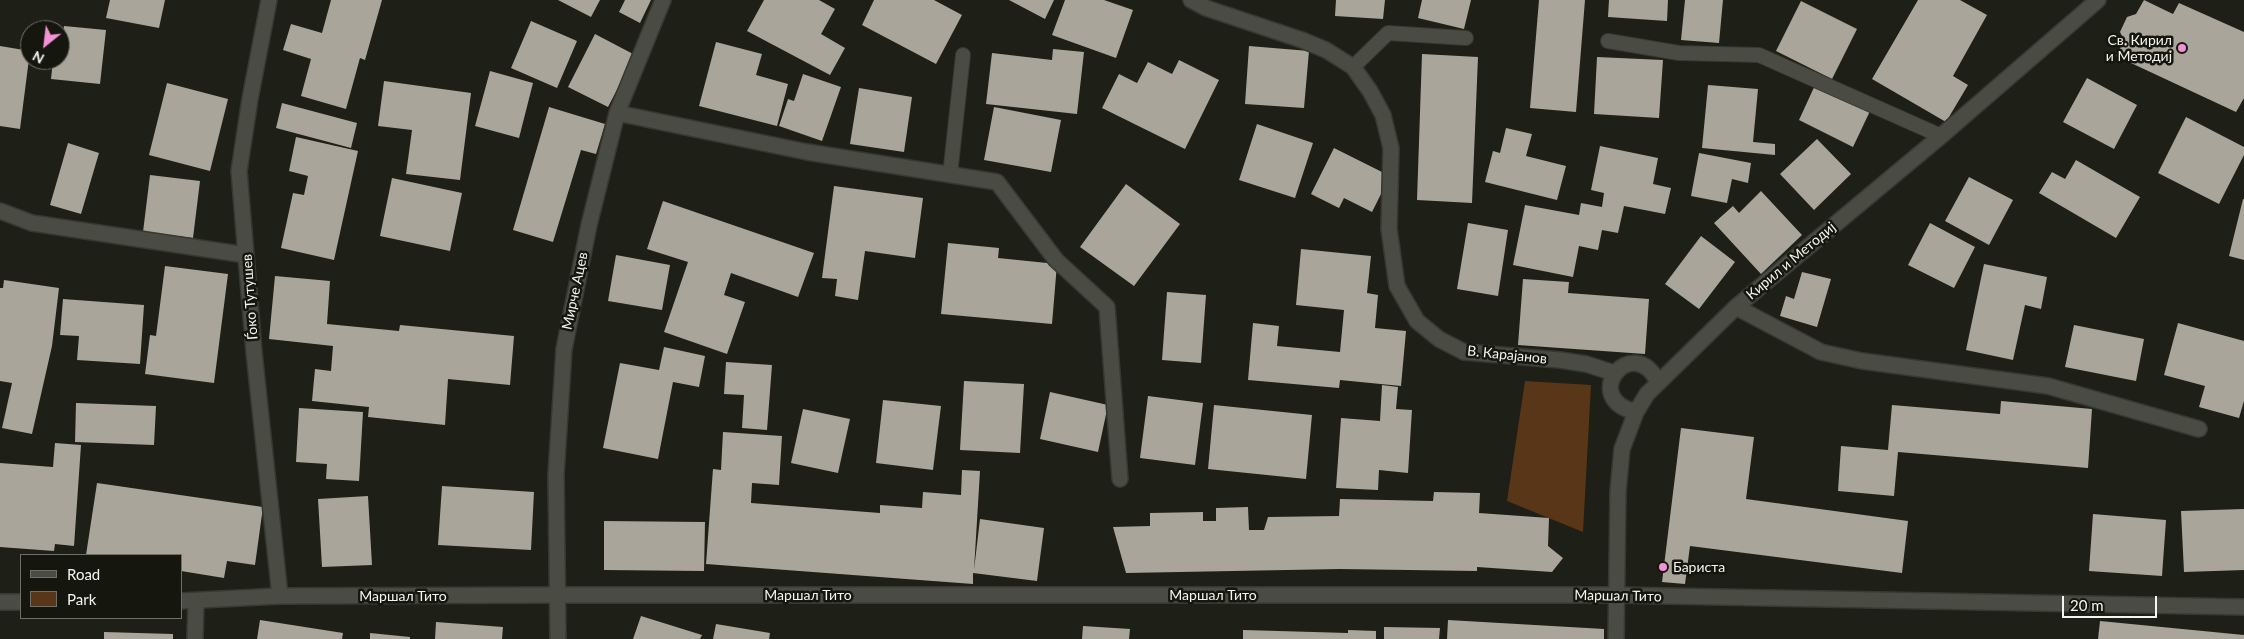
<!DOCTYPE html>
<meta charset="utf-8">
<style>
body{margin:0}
#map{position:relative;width:2244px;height:639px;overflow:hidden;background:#1e1f16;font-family:Lato,sans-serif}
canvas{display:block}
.legend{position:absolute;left:20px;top:554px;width:162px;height:65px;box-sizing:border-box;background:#15160d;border:1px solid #6e6f67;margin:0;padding:6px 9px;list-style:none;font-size:15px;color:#f4f5ef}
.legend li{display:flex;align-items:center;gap:10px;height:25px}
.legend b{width:25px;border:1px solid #6e6f67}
.north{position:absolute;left:20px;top:20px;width:50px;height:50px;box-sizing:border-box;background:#15160d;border:1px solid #6e6f67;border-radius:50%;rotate:209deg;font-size:14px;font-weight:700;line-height:20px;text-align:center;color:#f4f5ef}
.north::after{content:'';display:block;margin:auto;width:18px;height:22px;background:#f391d6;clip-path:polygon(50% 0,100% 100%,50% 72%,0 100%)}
.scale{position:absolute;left:2062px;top:596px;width:95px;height:22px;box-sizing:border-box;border:2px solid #f4f5ef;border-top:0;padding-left:6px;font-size:15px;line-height:18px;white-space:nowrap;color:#f4f5ef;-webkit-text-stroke:4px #15160d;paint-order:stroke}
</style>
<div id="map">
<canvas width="2244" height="639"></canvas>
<ul class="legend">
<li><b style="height:6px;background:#4a4b42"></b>Road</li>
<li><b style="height:14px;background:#593617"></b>Park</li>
</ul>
<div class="north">N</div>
<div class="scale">20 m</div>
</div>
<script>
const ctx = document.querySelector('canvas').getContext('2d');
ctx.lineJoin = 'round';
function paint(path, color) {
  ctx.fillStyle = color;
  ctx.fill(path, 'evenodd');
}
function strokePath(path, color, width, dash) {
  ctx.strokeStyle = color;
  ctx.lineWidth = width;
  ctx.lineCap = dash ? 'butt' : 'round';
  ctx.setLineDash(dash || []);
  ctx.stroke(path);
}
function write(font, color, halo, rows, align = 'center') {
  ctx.font = font + ' Lato,sans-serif';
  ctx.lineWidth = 5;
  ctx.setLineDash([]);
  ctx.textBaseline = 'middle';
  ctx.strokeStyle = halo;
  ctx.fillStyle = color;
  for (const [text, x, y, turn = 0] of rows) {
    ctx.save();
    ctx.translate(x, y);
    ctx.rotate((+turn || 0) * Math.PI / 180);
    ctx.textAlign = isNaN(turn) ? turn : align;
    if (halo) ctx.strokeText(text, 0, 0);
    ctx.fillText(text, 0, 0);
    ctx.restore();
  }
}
paint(new Path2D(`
 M1525,381L1591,385L1583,532L1507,501Z`), '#593617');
paint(new Path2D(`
 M110,0H165L159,28L106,18Z
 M331,0H382L365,60L360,58L346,109L301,96L311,59L283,50L291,24L322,33Z
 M558,0H600L591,17Z
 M625,0H651L640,23L619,12Z
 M764,0H819L835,9L821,34L845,48L830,75L747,31Z
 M874,0H934L962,15L936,64L862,25Z
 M1009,0H1054L1045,19Z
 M1065,0H1104L1133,10L1116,58L1052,35Z
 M1336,0H1385L1383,19L1335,16Z
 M1422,0H1471L1464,29L1418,18Z
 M1539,0H1585L1576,112L1530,108Z
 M1609,0H1668L1667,21L1608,17Z
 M1685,0H1723L1719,43L1681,40Z
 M1918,0H1960L1987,15L1953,76L1968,85L1946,122L1872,79Z
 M2144,0L2173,14L2179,3L2244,32V98L2236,112L2116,56L2124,40L2120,32L2127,17L2136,14Z
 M1801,1L1857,29L1832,79L1776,51Z
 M531,21L577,41L557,88L511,68Z
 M64,26L106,30L100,84L51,79L53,60H60Z
 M595,34L635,55L608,107L568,87Z
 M716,42L762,54L756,75L788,84L777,126L699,106Z
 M0,46L30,51L20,129L0,126Z
 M1249,46L1309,51L1304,108L1245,104Z
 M1053,49L1084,52L1077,114L986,104L992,53L1052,60Z
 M1422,54L1478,57L1472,203L1417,200Z
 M1597,57L1663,60L1659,118L1594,114Z
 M1179,60L1219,80L1185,149L1102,108L1119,74L1137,83L1148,62L1172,74Z
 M490,71L533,83L519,138L475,126Z
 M803,74L841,87L822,141L779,126L788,99L794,101Z
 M2087,78L2137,105L2114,149L2063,122Z
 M384,81L471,93L460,180L406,174L412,130L378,126Z
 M167,83L228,99L210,171L149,155Z
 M1816,83L1871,109L1853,147L1799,120Z
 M1708,85L1758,89L1753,142L1775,144V155L1702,148Z
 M859,88L912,97L904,152L850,144Z
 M282,103L357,123L351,148L276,128Z
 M549,107L605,124L596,154L581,150L553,242L513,230Z
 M994,107L1061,120L1051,172L984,160Z
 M2186,117L2244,147V155L2219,204L2158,173Z
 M1257,124L1313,143L1295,198L1239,180Z
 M1506,128L1532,134L1526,156L1566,166L1557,200L1485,182L1493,151L1500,153Z
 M296,137L358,151L334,260L281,248L293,193L304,195L308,176L289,171Z
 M1817,139L1851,174L1814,210L1780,174Z
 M68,143L99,153L81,214L50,205Z
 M1600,146L1658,158L1653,184L1671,188L1665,214L1624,206L1618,233L1602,230L1598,250L1579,246L1573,277L1513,265L1525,205L1579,215L1581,203L1602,207L1604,193L1591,190Z
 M1334,148L1390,176L1372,212L1344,198L1339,208L1311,194Z
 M1699,153L1751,163L1748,183L1732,179L1727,203L1691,196Z
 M2076,160L2140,197L2116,238L2039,193L2052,172L2065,179Z
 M150,175L200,181L193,238L143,232Z
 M1969,177L2013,200L1989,245L1945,221Z
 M392,178L462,193L450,251L380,236Z
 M1126,184L1180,224L1134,286L1080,247Z
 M834,186L923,198L915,258L865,251L858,300L835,296L837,279L822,278Z
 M1761,191L1802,235L1761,274L1714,223L1733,206L1739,213Z
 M2243,199H2244V260L2229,256Z
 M663,201L814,253L798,297L731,273L724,295L745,302L727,354L664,332L688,262L647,249Z
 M1468,223L1508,230L1498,296L1457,289Z
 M1930,223L1975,247L1954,288L1908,265Z
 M1701,236L1735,262L1699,309L1665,284Z
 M948,243L999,248L998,258L1057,264L1052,324L941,314Z
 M1301,249L1371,256L1367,293L1378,295L1375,328L1406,331L1401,386L1340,380L1339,388L1248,380L1253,323L1279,326L1277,346L1340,352L1344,310L1296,305Z
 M616,255L670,265L662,310L608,301Z
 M1984,264L2047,277L2041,309L2025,305L2013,360L1966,350Z
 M165,266L228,274L214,383L145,374L150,335L156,336Z
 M1802,272L1831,279L1817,327L1780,316L1786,296L1794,299Z
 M275,276L330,281L327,324L399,331L400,325L514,336L510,385L448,379L445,425L368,417L369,407L312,401L315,369L331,371L333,346L269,339Z
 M1523,279L1569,282L1568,293L1649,299L1645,354L1518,345Z
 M4,280L59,288L52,346L32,434L2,428L12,383L0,381V288H3Z
 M1167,292L1206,295L1201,363L1162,360Z
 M63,299L144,305L140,364L77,360L79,336L60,335Z
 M2178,323L2244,341V401L2239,418L2199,407L2205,386L2164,375Z
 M2074,325L2144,339L2136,381L2065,367Z
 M664,347L705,356L699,387L673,382L658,459L603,448L620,363L659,370Z
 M726,362L772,365L767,430L742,428L744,395L724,394Z
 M964,381L1024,384L1020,453L960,450Z
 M1382,385L1398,387L1396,409L1412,410L1408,473L1379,470L1378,490L1336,488L1341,418L1380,421Z
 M1050,392L1108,405L1098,452L1040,439Z
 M1148,396L1203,403L1195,465L1140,458Z
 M883,400L941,406L933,470L876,463Z
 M2001,401L2092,409L2088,468L1898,452L1894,496L1838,491L1841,446L1888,450L1892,405L2000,414Z
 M76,403L156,406L154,445L75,442Z
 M1214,405L1312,415L1306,479L1208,469Z
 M299,408L363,412L359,481L326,479L327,464L296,462Z
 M803,409L850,419L838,473L791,463Z
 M1681,428L1754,437L1746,499L1908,521L1902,573L1690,546L1685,584L1662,582Z
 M723,432L782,436L779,485L752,483L751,503L880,513V505L922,508L923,492L961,495L962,470L980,471L974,570L980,519L1044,528L1037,581L973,573V584L706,564L713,469L721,470Z
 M55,443L81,445L74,546L55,544L54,551L0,547V463L53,467Z
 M97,483L263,507L255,565L227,561L224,578L181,571V555H86Z
 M442,486L534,492L531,550L438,545Z
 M1434,492L1480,493L1479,513L1549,518L1548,546L1563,558L1552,572L1477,567V571L1340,569L1126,573L1113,527L1150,526V513L1203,512V521H1216V508L1248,507L1249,530H1264L1268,517L1339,516L1340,499L1433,501Z
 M368,496L372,565L322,567L318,499Z
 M2244,509V570L2184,572L2181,511Z
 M2093,514L2166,520L2162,576L2089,571Z
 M604,521L705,522L704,571L604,570Z
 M641,616L702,635L700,639H633Z
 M260,620L343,633L342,639H257Z
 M1448,620L1604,629V639H1447Z
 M2100,621L2244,635V639H2098Z
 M436,622L503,627L502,639H435Z
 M716,624L770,633L769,639H713Z
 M1083,626L1130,629L1129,639H1082Z
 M1384,627L1440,628L1439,639H1384Z
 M1243,630L1348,633V630L1376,631V639H1243Z
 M104,632L173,634V639H104Z
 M370,633L410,637V639H370Z`), '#aaa59b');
const service = new Path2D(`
 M1608,41L1679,53L1759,55L1941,136
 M1353,67L1388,33L1466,38
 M950,175L963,55`);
const pedestrian = new Path2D(`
 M1615,595L2244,607`);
const minor = new Path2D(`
 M269,0L250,99L239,171L254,352L280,596
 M1191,0L1206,8L1302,40L1326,50L1353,67L1370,91L1383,115L1391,148L1389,229L1397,286L1417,321L1439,339L1464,352L1560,360L1586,364L1614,373
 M617,113L807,152L997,182L1056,260L1107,307L1120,479
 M0,211L32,223L246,255
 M1736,307L1821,352L1862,361L2048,386L2199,429
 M1636,412C1578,398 1633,331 1658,382
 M195,639L196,601
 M558,639L556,475L564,349L589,225L617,113L663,0
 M1616,639L1618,491L1622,449L1636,412L1647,394L1736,307L1941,136L2098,0`);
const tertiary = new Path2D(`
 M181,601L280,596L558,595H1615
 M0,602H21`);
strokePath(service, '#373832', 16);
strokePath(pedestrian, '#373832', 18);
strokePath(minor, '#373832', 18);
strokePath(tertiary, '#373832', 18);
strokePath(service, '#4a4b42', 14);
strokePath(pedestrian, '#4a4b42', 15);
strokePath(minor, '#4a4b42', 15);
strokePath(tertiary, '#4a4b42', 15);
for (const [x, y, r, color] of [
 [2182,48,5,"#f391d6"],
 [1663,567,5,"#f391d6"]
]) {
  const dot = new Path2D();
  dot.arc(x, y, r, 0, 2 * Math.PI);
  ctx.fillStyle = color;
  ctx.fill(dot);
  strokePath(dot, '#15160d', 2);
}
write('14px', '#f4f5ef', '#15160d', [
 ["Св. Кирил",2172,40],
 ["и Методиј",2172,56],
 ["Бариста",1673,567,"left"]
], 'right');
write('14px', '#f4f5ef', '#15160d', [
 ["Кирил и Методиј",1791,261,-40],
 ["Мирче Ацев",575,291,-78],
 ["Ѓоко Тутушев",250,297,-94],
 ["В. Карајанов",1507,355,6],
 ["Маршал Тито",808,595],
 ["Маршал Тито",1213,595],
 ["Маршал Тито",403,596],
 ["Маршал Тито",1618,596,1]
]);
</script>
